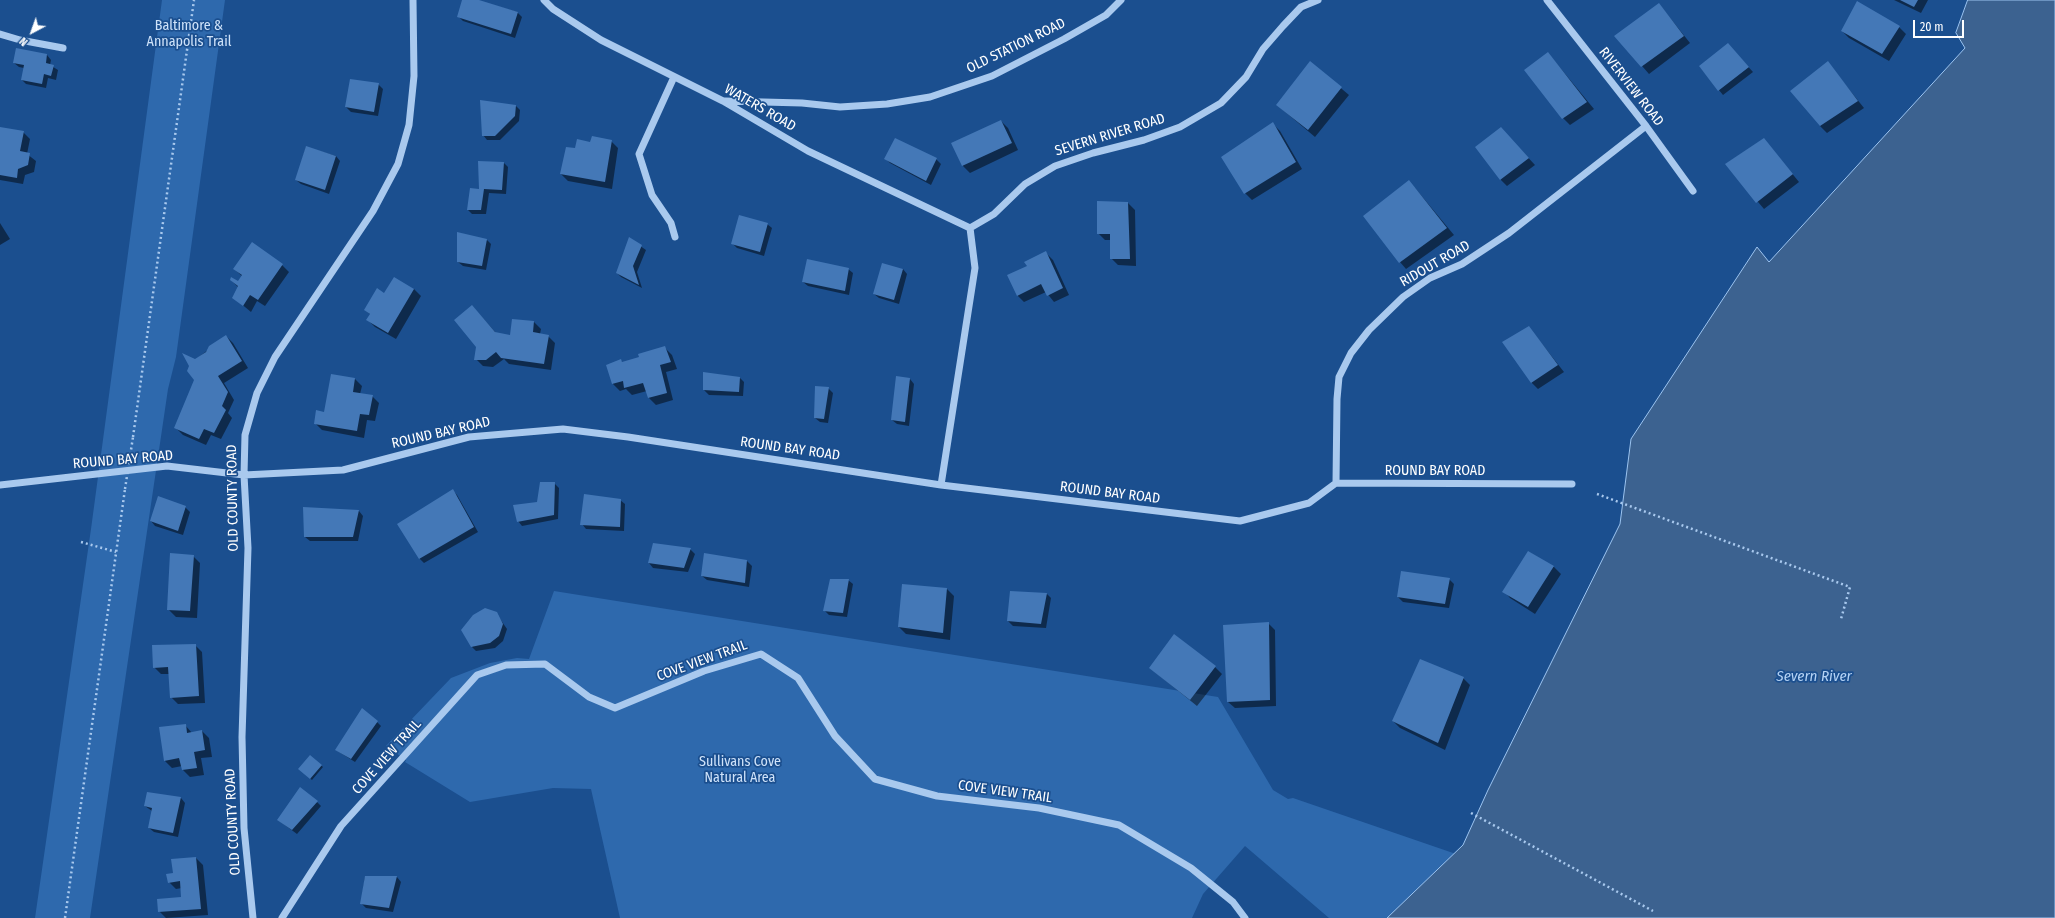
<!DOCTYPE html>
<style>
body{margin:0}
#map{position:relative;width:2055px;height:918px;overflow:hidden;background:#1b4f8f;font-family:"Fira Sans Condensed",sans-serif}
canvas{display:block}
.north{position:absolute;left:12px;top:12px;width:40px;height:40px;-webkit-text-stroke:3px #1b4f8f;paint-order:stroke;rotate:221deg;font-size:11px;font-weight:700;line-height:16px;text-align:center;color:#fff}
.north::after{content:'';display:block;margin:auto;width:14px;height:18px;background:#fff;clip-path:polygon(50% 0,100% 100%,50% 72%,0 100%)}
.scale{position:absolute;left:1913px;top:20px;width:51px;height:18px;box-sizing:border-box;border:2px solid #fff;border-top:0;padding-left:5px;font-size:12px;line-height:14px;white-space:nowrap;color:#fff;-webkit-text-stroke:3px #1b4f8f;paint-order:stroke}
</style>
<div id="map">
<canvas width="2055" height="918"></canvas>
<div class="north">N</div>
<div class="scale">20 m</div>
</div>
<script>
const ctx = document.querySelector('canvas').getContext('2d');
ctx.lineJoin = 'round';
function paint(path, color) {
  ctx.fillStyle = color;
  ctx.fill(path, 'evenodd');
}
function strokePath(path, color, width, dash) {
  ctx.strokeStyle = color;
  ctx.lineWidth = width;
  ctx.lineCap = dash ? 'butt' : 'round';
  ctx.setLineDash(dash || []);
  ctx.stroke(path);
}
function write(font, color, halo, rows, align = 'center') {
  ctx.font = font + ' "Fira Sans Condensed",sans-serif';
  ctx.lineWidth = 3.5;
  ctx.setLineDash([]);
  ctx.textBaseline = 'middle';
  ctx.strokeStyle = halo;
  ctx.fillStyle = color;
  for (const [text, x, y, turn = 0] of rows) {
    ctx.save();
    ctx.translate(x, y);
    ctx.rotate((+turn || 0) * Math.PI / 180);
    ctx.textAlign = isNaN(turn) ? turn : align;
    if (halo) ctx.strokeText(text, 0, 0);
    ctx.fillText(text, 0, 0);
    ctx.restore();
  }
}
paint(new Path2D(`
 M162,0H225L176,357L168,389L90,918H35L91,529Z
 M554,591L1218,697L1273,790L1288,799L1293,798L1456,854L1423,918H1329L1245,846L1203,894L1192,918H620L591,789L553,788L470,802L405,762L406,760L386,746L451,678L490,663L517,658L529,659Z`), '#2e69ad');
const water = new Path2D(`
 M1968,0H2055V918H1387L1463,845L1488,790L1620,524L1631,439L1757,247L1769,262L1965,48L1956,33Z`);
paint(water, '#3c6290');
strokePath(water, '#9cc4f0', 1);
paint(new Path2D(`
 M463,0H476L517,12L522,17L515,38L463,21L458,16Z
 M1894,0H1928L1921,13Z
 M1659,4L1690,43L1649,74L1616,36Z
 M1899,27L1906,34L1889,61L1849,38L1842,31Z
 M17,49L47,55L51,60L50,65L58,70L56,80L48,78L46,88L26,84L22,80L24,68L19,67L14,63Z
 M1732,49L1753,72L1723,95L1700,67Z
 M1548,53L1594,109L1570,125L1563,118Z
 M1310,62L1349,95L1315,137L1277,105Z
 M1828,63L1864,108L1827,133L1820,126Z
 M378,84L383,89L378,116L351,112L346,107Z
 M516,106L520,110L519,121L500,140H487L483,135Z
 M1001,121L1008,128L1018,150L970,173L963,166L953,143Z
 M1273,124L1280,131L1302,169L1252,200L1245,193Z
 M0,128L23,132L30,139L27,154L36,161L34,172L25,175L23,184L0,180Z
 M1508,136L1535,165L1507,186L1500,179Z
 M1764,139L1799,182L1764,209L1726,164Z
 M611,141L618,148L612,189L568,181L561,174L576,150L591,143Z
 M306,147L336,156L340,161L329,194L301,184L296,180Z
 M886,159H936L941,164L931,185L890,163Z
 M504,163L508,167L506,194L489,193L486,214H472L468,210L480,190Z
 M1415,188L1454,235L1406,269L1400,262Z
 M1128,203L1135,210L1136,266L1118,265L1111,258V240H1105L1098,233Z
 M0,223L10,239L0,245Z
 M767,224L772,228L764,256L737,248L732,243Z
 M630,239L646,250L637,272L642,288L621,277L617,273Z
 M487,240L491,244L486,270L463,266L458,262Z
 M1046,253L1053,260L1069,295L1054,302L1046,292L1024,302L1017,295L1028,267Z
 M282,265L289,272L265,306L257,301L251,312L233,297L239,288L231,280L238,283L242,276L234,269Z
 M848,269L853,273L849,295L808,286L803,282Z
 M903,269L907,274L899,304L879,298L874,294Z
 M414,289L421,296L396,339L375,327L368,320L371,315L365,310L384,294Z
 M472,306L496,333L511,336L534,322L541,329L540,334L548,336L555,343L551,370L509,364L504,359L493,367L483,366L476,359L477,346Z
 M1535,335L1564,372L1538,389L1531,382Z
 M226,336L233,343L248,368L224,383L234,400L228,413L232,418L221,439L211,435L206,445L183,435L176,428L195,380V360Z
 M665,348L672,355L677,369L666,372L673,400L656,405L649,398L647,391L632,395L626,389L620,391L613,384L607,365L621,361L623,363L640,358Z
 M740,378L744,382L743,396L709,395L704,390Z
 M355,379L362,386L360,394L372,396L379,403L375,421L367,420L364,438L322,430L315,423Z
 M910,379L914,384L909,426L897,424L892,420Z
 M828,388L833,393L828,423L820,422L815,418Z
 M554,483L559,488L558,519L522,526L518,521L538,503Z
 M453,491L457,495L478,532L424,563L419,558Z
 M620,500L625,504L624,531L586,529L582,524Z
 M185,507L190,512L183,535L155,526L151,521Z
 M304,508L359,511L363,516L358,541H310L305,537Z
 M690,549L695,554L688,572L653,568L649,563Z
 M1529,552L1554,567L1561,574L1535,614L1510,598L1504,591Z
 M705,554L747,561L752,566L749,587L707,580L702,576Z
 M193,556L200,563L197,618L176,617L169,610Z
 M1449,579L1454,584L1449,608L1403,602L1398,597Z
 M848,580L853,584L847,617L829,615L824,610Z
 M947,589L954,596L950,640L906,634L899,627Z
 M1047,594L1051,598L1046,628L1013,626L1008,621Z
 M496,613L507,629L503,641L495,648L476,651L472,647Z
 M1268,623L1275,630L1276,706L1235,708L1228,702Z
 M195,645L202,652L205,703L178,704L171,697L170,674H161L154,667Z
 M1215,667L1222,674L1197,706L1150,668Z
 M1463,678L1470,685L1445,750L1400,728L1393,721Z
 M377,722L381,726L355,762L336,750Z
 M185,725L192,733L202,731L209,738L212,757L201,758L204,775L190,777L183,770L182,766L172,768L165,761L160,728Z
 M310,756L323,767L312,780L299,769Z
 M181,798L185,803L178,837L154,832L149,828L152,811L145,806Z
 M317,802L321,806L297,834L278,820Z
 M196,858L203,865L208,915L166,918L159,911L183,898L182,888L176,889L169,882L174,874Z
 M365,877H397L401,882L393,912L366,908L361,903Z`), '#0007');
paint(new Path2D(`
 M462,0H479L518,12L511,34L457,17Z
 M1900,0H1918L1914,7Z
 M1857,1L1900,26L1882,54L1841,31Z
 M1659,3L1684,36L1641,67L1614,36Z
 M1728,43L1749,67L1718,91L1699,66Z
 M16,48L47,54L46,63L54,65L51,76L44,74L42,84L21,80L24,65L13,63Z
 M1548,52L1587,102L1562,119L1524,70Z
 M1310,61L1342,87L1308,130L1276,105Z
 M1828,61L1858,101L1820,126L1790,91Z
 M350,79L379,83L374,112L345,107Z
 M480,100L516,105L515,116L495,136H482Z
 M1001,120L1012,143L962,166L951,143Z
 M1273,122L1296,162L1244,194L1221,157Z
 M0,127L24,131L20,151L30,153L28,165L18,169L17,178L0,175Z
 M1501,127L1529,158L1500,180L1475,147Z
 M592,136L612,140L605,182L560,174L566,147L575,148L577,139L590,142Z
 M895,138L937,158L926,181L884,159Z
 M1764,138L1793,174L1756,203L1725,164Z
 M306,146L336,156L325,190L295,180Z
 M478,161L504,162L502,190L484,189L481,210H467L470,188L479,189Z
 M1409,180L1447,228L1399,263L1363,216Z
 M1097,201L1128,202L1130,259H1110V234H1097Z
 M739,215L768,223L760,252L731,244Z
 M457,232L487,239L482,266L457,262Z
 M629,237L642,245L633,266L639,285L616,273Z
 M252,242L283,264L258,300L250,295L243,306L232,298L238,286L230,280L231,277L238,281L242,275L233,269Z
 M1046,251L1063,288L1047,296L1041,284L1017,296L1007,275L1027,266L1024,262Z
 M807,259L849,268L845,291L802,282Z
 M882,263L903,269L894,300L873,294Z
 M394,277L414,289L388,333L366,320L370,314L364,310L377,288L384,293Z
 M472,305L495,332L510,335L512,319L534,321L533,332L549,335L544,364L501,358L496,352L486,360H474L476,347L454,320Z
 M1529,326L1558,365L1531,383L1502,342Z
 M226,335L242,361L218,376L228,392L222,406L226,410L214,433L204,429L199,439L174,428L194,380L187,371L189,366L182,353L195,359L206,352L209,346Z
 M665,346L671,362L660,365L667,393L648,398L643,383L624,388L623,381L612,384L606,365L621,359L622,362L639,357L638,354Z
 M703,372L740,377L739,392L703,390Z
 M331,374L355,378L353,392L373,395L369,415L360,414L357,431L314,424L316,410L324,412Z
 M896,376L910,378L905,422L891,420Z
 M815,386L829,387L824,419L814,418Z
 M540,482H555L554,515L517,522L513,505L537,502Z
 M453,489L474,527L419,559L397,524Z
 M584,494L621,499L620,527L580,525Z
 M158,496L186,506L178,531L150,521Z
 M303,507L359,510L353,537H304Z
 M653,543L691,548L684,568L648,563Z
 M1528,551L1554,566L1528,607L1502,592Z
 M170,553L194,555L190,611L167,610Z
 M704,553L747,560L745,583L701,576Z
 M1401,571L1450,578L1445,604L1397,597Z
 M830,579H849L843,613L823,611Z
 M902,584L947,588L943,633L898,627Z
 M1010,591L1047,593L1041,624L1007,621Z
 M485,608L497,612L503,624L499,636L490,643L471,647L461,630L473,615Z
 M1269,622L1270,700L1227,702L1223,625Z
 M1174,634L1216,666L1190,700L1149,668Z
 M196,644L199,696L170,698L168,667L153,668L152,645Z
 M1420,659L1464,677L1438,743L1392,721Z
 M362,708L378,721L351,759L335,750Z
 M186,724L187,733L202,730L205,750L194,752L197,768L182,770L179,758L164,761L159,727Z
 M310,755L322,765L310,779L298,769Z
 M300,787L318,801L292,830L277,820Z
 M147,792L181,797L173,833L148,828L152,808L144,806Z
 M196,857L201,909L158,912L157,899L181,897L180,881L168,883L166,874L173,873L171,859Z
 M365,876H397L389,908L360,904Z`), '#4478b7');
strokePath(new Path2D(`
 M133,437L194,0
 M1597,494L1850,587L1841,619
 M81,542L116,552
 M1471,813L1653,911
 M65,918L125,489`), '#a9c9ee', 2.5, [2, 3]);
strokePath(new Path2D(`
 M544,0L553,9L601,40L723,101L808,151L970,228
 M1547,0L1646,126L1693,191
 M0,34L20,40L63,48
 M674,77L639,154L652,195L671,223L675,237
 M725,101L802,103L840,107L887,104L930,97L992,76L1064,39L1106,15L1121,0
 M1336,483L1337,399L1339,377L1351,353L1369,330L1403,297L1430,278L1462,264L1509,233L1646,126
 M0,485L167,466L244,475L343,470L469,437L563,429L628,437L941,485L1240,521L1309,503L1336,483L1572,484
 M941,485L975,268L970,228L994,214L1025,184L1055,166L1093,153L1144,140L1180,127L1221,103L1246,77L1263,49L1283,26L1301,7L1318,0
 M253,918L244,828L242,737L248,548L244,475L245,435L257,393L275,357L373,211L398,164L409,125L414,76L413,0
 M282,918L341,826L477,675L506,665L545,664L589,697L615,708L704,671L761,654L798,678L835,736L875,779L937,796L1039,808L1119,825L1191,868L1233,902L1245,918`), '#a9c9ee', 7);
strokePath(new Path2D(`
 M125,489L133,437`), '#a9c9ee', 2.5, [2, 3]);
write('14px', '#cfe3fa', '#1b4f8f', [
 ["Baltimore &",189,26],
 ["Annapolis Trail",189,42],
 ["Sullivans Cove",740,762],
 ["Natural Area",740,778]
]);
write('14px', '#fff', '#1b4f8f', [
 ["OLD STATION ROAD",1016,46,-26],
 ["RIVERVIEW ROAD",1631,87,52],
 ["WATERS ROAD",760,108,30],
 ["SEVERN RIVER ROAD",1110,135,-17],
 ["RIDOUT ROAD",1435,264,-30],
 ["ROUND BAY ROAD",441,433,-13],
 ["ROUND BAY ROAD",790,449,8],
 ["ROUND BAY ROAD",123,460,-5],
 ["ROUND BAY ROAD",1435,471],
 ["ROUND BAY ROAD",1110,493,7],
 ["OLD COUNTY ROAD",233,498,-91],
 ["COVE VIEW TRAIL",702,661,-20],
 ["COVE VIEW TRAIL",387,757,-48],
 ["COVE VIEW TRAIL",1005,792,8],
 ["OLD COUNTY ROAD",233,822,-93]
]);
write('italic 15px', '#b5d3f5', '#1b4f8f', [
 ["Severn River",1814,677]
]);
</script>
